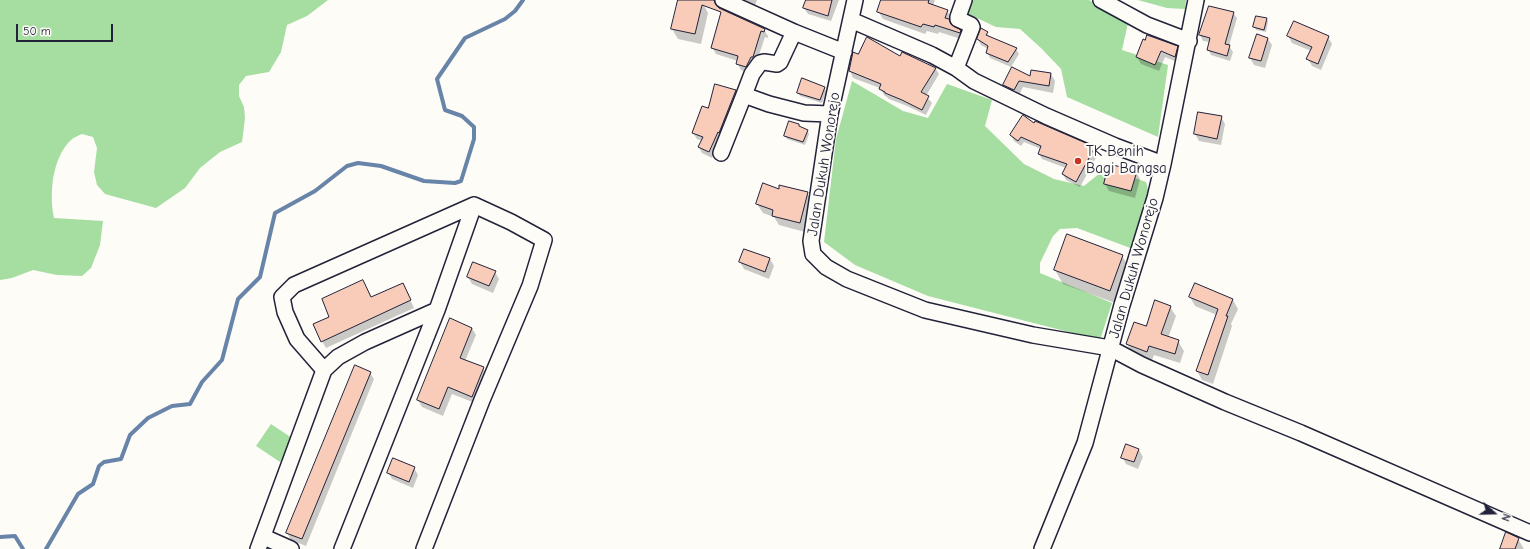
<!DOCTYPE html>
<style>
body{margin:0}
#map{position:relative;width:1530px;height:549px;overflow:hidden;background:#fdfcf7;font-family:"Comic Neue",sans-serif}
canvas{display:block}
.north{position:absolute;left:1474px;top:493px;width:40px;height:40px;-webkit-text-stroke:3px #fdfcf7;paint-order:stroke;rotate:110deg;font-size:11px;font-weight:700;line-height:16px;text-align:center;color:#22223b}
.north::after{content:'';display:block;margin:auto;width:14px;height:18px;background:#22223b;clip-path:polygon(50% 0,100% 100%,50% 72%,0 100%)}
.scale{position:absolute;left:16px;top:24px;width:97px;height:18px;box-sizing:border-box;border:2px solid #22223b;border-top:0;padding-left:5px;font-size:12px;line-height:14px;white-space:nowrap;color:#22223b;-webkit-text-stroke:3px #fdfcf7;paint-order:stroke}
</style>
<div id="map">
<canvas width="1530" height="549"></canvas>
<div class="north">N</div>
<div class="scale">50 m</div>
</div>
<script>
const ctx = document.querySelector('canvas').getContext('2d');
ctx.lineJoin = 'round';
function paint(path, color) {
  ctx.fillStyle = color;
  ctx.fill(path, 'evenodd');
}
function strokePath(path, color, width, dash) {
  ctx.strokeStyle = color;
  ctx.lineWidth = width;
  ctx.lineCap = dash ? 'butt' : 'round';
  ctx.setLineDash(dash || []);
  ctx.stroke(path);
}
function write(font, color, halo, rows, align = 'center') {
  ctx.font = font + ' "Comic Neue",sans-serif';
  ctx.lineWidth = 4;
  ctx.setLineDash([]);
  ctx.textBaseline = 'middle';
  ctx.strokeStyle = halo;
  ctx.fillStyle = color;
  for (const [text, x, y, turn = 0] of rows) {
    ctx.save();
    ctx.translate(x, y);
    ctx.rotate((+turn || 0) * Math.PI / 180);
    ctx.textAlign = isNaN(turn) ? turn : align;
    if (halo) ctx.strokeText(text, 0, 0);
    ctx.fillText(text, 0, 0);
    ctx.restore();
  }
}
paint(new Path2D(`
 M0,0H328L307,16L287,25L281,52L269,72L246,76L239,85V96L244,107L245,118L242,142L220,152L200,168L185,188L156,208L105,194L97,185L94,172L97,148L93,137L82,134C78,136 74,137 71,140C52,158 49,194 54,218L103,221L100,245L91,268L82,276L57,275L33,270L12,278L0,280Z
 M963,0H1089L1128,23L1122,50L1168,65L1158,137L1067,97L1061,69L1041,48L1020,29L996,27L964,12Z
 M1138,0H1186L1185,9L1167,8Z
 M852,81L903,111L928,118L947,84L992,100L985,126L1024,164L1054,179L1084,186L1106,168L1146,182L1150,196L1133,249L1077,228L1060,229L1053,236L1040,263V273L1112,303L1100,340L928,296L855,265L824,242L836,139Z
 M271,424L295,440L280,462L256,446Z`), '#a6dda1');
paint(new Path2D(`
 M679,0H693L702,2L708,13L701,44L678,39L672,29Z
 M736,0H757L754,8Z
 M807,0H839L831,21L808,14L804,8Z
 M882,0H935L933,6L947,11L951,18L950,22L952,26L960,31L964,40L939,32L938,34L927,31L925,34L883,19L878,11Z
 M1233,13L1237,18L1229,46L1233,52L1230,61L1211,55L1208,49L1210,42L1203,41L1200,35Z
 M1267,19L1268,22L1266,32L1256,30L1254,26Z
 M764,30L768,36V38L765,37L756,64L750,73L741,70L737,63L738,61L716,54L712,47Z
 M987,33L989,37L1016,49L1019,54L1011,67L990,58L987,52L988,49L981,45L978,40Z
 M1288,36L1328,37L1332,44L1321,70L1312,66L1308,59L1311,51L1292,43Z
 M1268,39L1272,45L1265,68L1254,65L1250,58Z
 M1177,47L1181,54L1179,63L1165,57L1159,71L1141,64L1137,57Z
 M854,53L858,55L901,57L935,68L939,74L926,96L932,103L926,115L907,106L889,99L884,95L880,88L853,78L850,71Z
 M1032,71L1051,74L1055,81L1053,93L1023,87L1018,97L1008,92L1004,85L1030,78Z
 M824,88L826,91L822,103L800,96L798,93Z
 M735,91L739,98L712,158L702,153L699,147L702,141L697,139L693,133Z
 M1221,117L1225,124L1221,145L1199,141L1195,134Z
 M799,125L800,128L807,130L809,134L805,145L787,139L785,136Z
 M1011,135L1094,148L1098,154L1080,187L1066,180L1063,174L1066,168L1042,159L1039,154L1041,149L1024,142L1021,146L1014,141Z
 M1136,172L1140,179L1135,198L1109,191L1105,184Z
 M779,190L807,193L813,203L805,232L779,225L774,217L763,213L757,204Z
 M744,250L770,259L774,266L769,279L744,269L740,262Z
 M1122,256L1131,270L1118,304L1063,284L1055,270Z
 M495,272L499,279L493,293L472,284L468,277Z
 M363,281L372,298L403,284L414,308L326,348L322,341L331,317Z
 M1195,285L1233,300L1238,309L1231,324L1232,326L1213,384L1202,380L1197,371L1217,315L1195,306L1190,297Z
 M1170,307L1176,316L1168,338L1178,341L1184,351L1180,363L1154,355L1152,360L1133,353L1127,344Z
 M472,328L476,335L465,361L483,368L487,375L475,403L452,394L443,416L422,407L418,400Z
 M370,373L374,379L306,546L291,540L287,533Z
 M1139,450L1143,457L1138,469L1126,464L1122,457Z
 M414,468L418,475L413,488L392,479L388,472Z
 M1518,539L1524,549H1501Z`), '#0003');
strokePath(new Path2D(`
 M0,537L15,536L23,549
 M46,549L78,494L93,484L99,466L104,462L121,459L130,435L148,418L172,406L190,404L202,382L222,360L238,299L260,277L275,213L315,191L347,166L358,163L381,166L424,181L455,183L461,181L474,139V127L462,116L445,110L437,79L465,38L505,19L515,11L523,0`), '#6884a8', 4);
const building = new Path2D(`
 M678,0H714L716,5L719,8L765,29L764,32L761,31L753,57H751L746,67L736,64L738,56L711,48L721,12L702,5L695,34L671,29Z
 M806,0H832L828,16L803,8Z
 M881,0H929L928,3L948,10L945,18L949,19L951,24L961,30L960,33L935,25L934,27L923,24L921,27L877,12Z
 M1209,6L1234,12L1225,44L1230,45L1227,56L1207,50L1210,38L1199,35Z
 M1256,16L1267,18L1264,30L1253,27Z
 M1294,21L1329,36L1318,64L1306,59L1312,47L1287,36Z
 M981,28L988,32L986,35L1017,48L1008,62L986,53L988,46L977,39Z
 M1257,34L1268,38L1261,61L1249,58Z
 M1147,35L1178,46L1175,57L1161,51L1155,65L1136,57L1143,39L1145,40Z
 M867,37L900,56L902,52L936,68L921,92L929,96L922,110L902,100L885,93V92L879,89L881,84L849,71L853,52L858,54Z
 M1012,67L1030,76L1031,70L1051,73L1049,86L1019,81L1014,90L1003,85Z
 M802,78L825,87L820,100L797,93Z
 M715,84L736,90L719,133L718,132L709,152L698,147L703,137L692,133L702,106L708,108Z
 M1198,112L1222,116L1217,139L1194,134Z
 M1023,115L1034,123L1035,121L1095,147L1076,182L1062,174L1067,164L1038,154L1041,146L1021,137L1018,141L1010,135Z
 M789,121L799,124V126L808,130L803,142L784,136Z
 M1109,164L1137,171L1131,191L1104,184Z
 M763,183L779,189V185L808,192L800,223L772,216L773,210L756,204Z
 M1067,234L1123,255L1110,291L1054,270Z
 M744,249L770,258L765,272L739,262Z
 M473,262L496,271L489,286L467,277Z
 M363,280L371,297L403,283L411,300L321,342L313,324L329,317L322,299Z
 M1195,283L1233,299L1226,316H1228L1208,375L1196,371L1218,309L1189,297Z
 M1155,300L1171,306L1161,334L1179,340L1175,354L1149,346L1147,352L1126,344L1134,322L1146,326Z
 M450,318L472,328L460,358L484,367L472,397L448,387L439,409L417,400Z
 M355,365L371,372L302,539L286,533Z
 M1126,444L1139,449L1134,462L1121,458Z
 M393,458L415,467L409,482L387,473Z
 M1506,532L1519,538L1515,549H1500Z`);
paint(building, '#f8ccb9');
strokePath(building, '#22223b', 1);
const minor = new Path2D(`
 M723,0L794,32L844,52
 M855,0L830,114L811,241L813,254L826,267L847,279L925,310L1033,335L1110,348L1142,365L1225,402L1301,433L1530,533
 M1101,0L1147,25L1189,41
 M851,20L932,55L956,68L974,81L1046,116L1115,146L1163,164
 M956,68L972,27L971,25L958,19V17L964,0
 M744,95L752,74L760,63L764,62L777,64L780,62L794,32
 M721,153L744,95L769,104L804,113L830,114
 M324,370L297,339L285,312L282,297L294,285L474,205L511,222L544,240L530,286L482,400L424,549
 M264,537L291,549
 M258,549L324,370L338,357L365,342L437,310L474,205
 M342,549L437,310
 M1042,549L1085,443L1122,305L1155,198L1163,164L1196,0`);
strokePath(minor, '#22223b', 18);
strokePath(minor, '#fdfcf7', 15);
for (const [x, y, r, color] of [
 [1078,161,4,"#c8321e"]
]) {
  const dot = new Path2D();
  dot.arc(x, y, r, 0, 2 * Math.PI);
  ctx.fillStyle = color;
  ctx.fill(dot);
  strokePath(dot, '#fdfcf7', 1.5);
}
write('15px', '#22223b', '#fdfcf7', [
 ["TK Benih",1086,152],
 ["Bagi Bangsa",1086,169]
], 'left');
write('15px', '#22223b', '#fdfcf7', [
 ["Jalan Dukuh Wonorejo",824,164,-81],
 ["Jalan Dukuh Wonorejo",1134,268,-74]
]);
</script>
